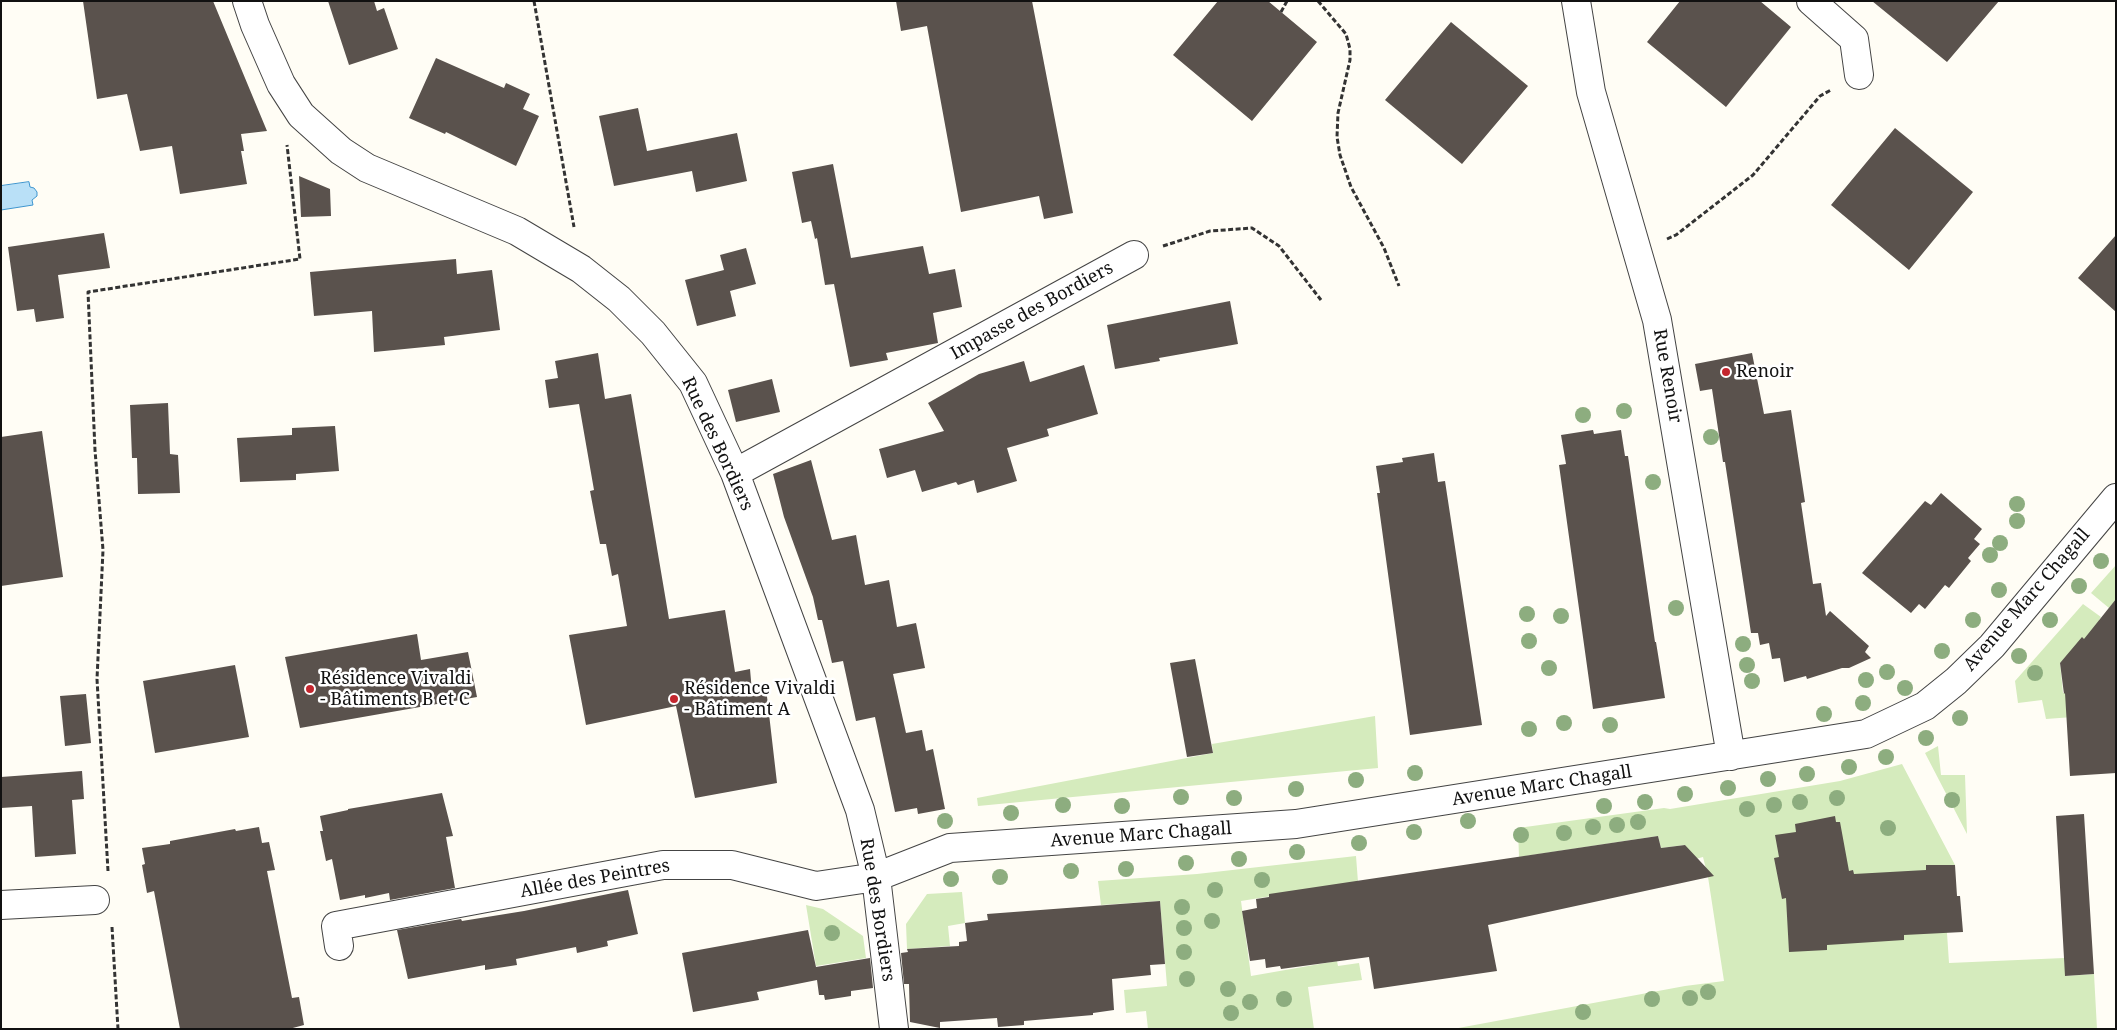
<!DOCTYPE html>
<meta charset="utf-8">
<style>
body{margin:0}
#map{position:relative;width:2117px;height:1030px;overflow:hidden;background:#fffdf5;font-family:"Noto Serif",serif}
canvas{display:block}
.frame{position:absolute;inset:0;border:2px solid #111;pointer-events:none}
</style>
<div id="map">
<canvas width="2117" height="1030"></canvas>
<div class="frame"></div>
</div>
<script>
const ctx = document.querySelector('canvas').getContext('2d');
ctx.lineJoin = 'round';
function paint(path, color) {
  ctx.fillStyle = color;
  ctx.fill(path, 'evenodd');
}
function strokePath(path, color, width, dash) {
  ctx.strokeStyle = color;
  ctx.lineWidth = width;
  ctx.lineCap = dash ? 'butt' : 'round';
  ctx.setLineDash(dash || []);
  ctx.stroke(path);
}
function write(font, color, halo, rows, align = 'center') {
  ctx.font = font + ' "Noto Serif",serif';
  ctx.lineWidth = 5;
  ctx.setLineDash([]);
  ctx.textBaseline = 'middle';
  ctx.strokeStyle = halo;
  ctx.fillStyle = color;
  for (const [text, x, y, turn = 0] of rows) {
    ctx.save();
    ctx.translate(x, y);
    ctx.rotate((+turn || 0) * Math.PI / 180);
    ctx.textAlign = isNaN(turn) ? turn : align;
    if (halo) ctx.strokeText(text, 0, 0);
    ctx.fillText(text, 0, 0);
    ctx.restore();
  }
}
paint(new Path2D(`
 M2116,565V600L2109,608L2091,593Z
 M2083,604L2101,617L2099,620L2103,624L2060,663L2063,693H2071L2073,717L2046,719L2042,700L2018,703L2015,681Z
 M1375,716L1378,768L978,806L977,798L1213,753L1212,744Z
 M1938,746L1941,775H1965L1967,834L1925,753Z
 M1902,764L1955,865L1947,933L1949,963L2064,958L2066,976L2094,974L2097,1029H1453L1685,986L1724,981L1708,877L1703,857L1692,860L1685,845L1661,848L1658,836L1519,857L1518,828L1664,808L1670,809L1840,781Z
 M1356,856L1358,882L1241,901L1251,976L1337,961L1338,966L1359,963L1362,980L1308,987L1314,1029H1148L1146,1011L1126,1013L1124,990L1167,986L1160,901L1101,905L1098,881L1197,874Z
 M962,892L965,923L948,926L950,946L907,949L906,924L927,894Z
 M806,905L823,909L863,936L866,958L816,966Z`), '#d5ebbd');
const water = new Path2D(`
 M29,182L30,187L34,188L37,192V196L32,200L33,205L1,210V186Z`);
paint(water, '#b9e0f7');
strokePath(water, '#3f96cf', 1);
paint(new Path2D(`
 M83,1H213L267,131L241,134L244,151H241L247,184L180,194L172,146L140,151L127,94L97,99Z
 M328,1H374L377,11L384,8L398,49L349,65Z
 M896,1H1032L1073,213L1044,219L1039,196L961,212L927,26L901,31Z
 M1218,1H1268L1317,42L1252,121L1173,55Z
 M1680,1H1760L1791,27L1726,107L1647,42Z
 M1872,1H1999L1947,62Z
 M1451,22L1528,86L1462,164L1385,100Z
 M436,58L504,88L506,83L530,94L523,109L539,116L516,166L446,132L445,134L409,118Z
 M638,108L647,151L737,133L747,181L696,192L692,171L614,186L599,116Z
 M1895,128L1973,192L1909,270L1831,205Z
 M833,164L851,258L923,246L929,274L955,269L962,307L933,313L938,343L886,353L888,360L850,367L834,284L825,285L817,238L815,239L811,221L802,223L792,172Z
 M299,176L330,189L331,216L301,217Z
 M104,233L110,268L58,275L64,318L36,322L34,309L17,311L8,247Z
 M2116,235V312L2078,278Z
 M746,248L756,284L730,291L736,316L697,326L685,280L724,270L720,255Z
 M456,259L457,274L492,270L500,330L444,337L445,345L374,352L372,311L314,316L310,272Z
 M1230,301L1238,344L1159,358L1160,361L1115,369L1107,325Z
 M598,353L605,399L631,394L669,619L725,610L735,672L750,669L752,692L766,688L777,783L695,798L676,706L586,725L569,635L627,626L618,574L612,576L606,544H600L590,491L594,490L579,404L549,408L545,380L558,378L555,361Z
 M1752,353L1764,414L1791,410L1805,502L1801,503L1813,584L1821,583L1826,616L1830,611L1869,646L1865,652L1871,658L1849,668H1842L1807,679L1806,676L1784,682L1780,658L1772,659L1769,643L1760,645L1758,633H1751L1725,462H1723L1712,389L1700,391L1695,364Z
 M1024,361L1030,382L1084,365L1098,414L1047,429L1049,436L1007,448L1017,481L977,493L974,480L958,485L956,482L922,492L915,470L887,478L879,449L944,431L928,403L979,374Z
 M772,379L780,412L736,422L728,390Z
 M168,403L170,454L178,455L180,493L138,494L137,458H132L130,405Z
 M335,426L339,471L296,474V480L240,482L237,438L292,435V428Z
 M1593,430L1594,434L1621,430L1625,456H1628L1655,642H1656L1665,698L1593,709L1559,465L1566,464L1561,435Z
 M42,431L63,577L1,586V437Z
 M1434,453L1438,482L1445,481L1482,725L1410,735L1377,493H1380L1376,466L1403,462L1402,458Z
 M811,460L832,540L856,535L865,585L889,580L897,627L916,623L925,668L893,674L906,733L922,730L926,751L933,749L945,809L918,814L917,808L895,812L875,717L856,721L843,661L832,663L822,620H818L813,597L784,517L773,474Z
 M1941,493L1982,529L1974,539L1980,544L1968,558L1971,561L1949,588L1945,585L1925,609L1919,604L1911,613L1862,573L1925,501L1931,505Z
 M2116,599V773L2070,776L2065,693L2064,694L2060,663L2082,637L2084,639Z
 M417,634L421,660L468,652L477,697L300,728L285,657Z
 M1195,659L1213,753L1187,757L1170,663Z
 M235,665L249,737L155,753L143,681Z
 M86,694L91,743L65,746L60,696Z
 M82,771L84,799L72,800L76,854L35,857L32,806L1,808V777Z
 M442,793L453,836L446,837L455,888L390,900L389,893L365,898V895L340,900L332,859L326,861L320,831H323L320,816L348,810V809Z
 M2084,814L2094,974L2065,976L2056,816Z
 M1835,816L1836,822H1840L1849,871L1853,870L1854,874L1926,870V865H1955L1957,896H1960L1963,932L1904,935V940L1827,945V950L1789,952L1786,898L1782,899L1774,858L1779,857L1775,835L1796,832L1795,824Z
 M259,827L262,843L269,842L275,870L267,871L292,998L299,997L304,1025L289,1029H180L154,891L147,893L142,865L145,864L142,848L170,844V841L235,829L236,831Z
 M1658,836L1661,848L1685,845L1714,876L1488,925L1497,971L1374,989L1369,957L1281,969L1280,966L1266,968L1265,959L1250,961L1242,911L1257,908L1256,899L1269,897V894Z
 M628,890L638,934L607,941L608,946L577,953L576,947L516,959L517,965L485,970V965L408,979L397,930L461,919L462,921L524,911Z
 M1160,901L1165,964L1150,965L1151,975L1112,979L1114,1010L1093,1013V1015L1024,1021V1025L998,1027L997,1018L940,1022V1028L910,1022L909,984H904L901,953L908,952L907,949L959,946V942L967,941L965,923L988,920L987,914Z
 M808,930L816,967L870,958L873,988L851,991V996L825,1000L824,995H819L817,980L757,992L759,1000L693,1012L682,953Z`), '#5a524d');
const minor = new Path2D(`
 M247,1L255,25L281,84L301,115L341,151L367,168L517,231L581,269L619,299L653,333L693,383L735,473L860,810L876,877L894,1029
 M1576,1L1591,92L1657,320L1731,756
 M1811,1L1854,39L1859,75
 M735,473L1134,255
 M1,905L95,900
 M339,946L336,926L663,865H732L816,886L876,877L950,848L1296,824L1866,734L1925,706L1956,681L1992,646L2116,498`);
strokePath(minor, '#444', 30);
strokePath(new Path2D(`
 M534,1L574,227
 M1318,1L1346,34L1350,49V60L1338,113L1337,137L1340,155L1351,187L1384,248L1399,286
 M1281,12L1287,1
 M1667,239L1676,235L1753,175L1820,96L1831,90
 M1163,246L1210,231L1252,228L1279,246L1321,300
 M108,871L97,679L103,550L95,450L88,292L300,259L287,145
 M112,927L118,1029`), '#333', 3, [5, 2.5]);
strokePath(minor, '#fff', 28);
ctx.fillStyle = '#8dad7f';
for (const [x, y] of [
 [1624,411],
 [1583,415],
 [1711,437],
 [1653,482],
 [2017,504],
 [2017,521],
 [2000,543],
 [1990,555],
 [2101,561],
 [2079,586],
 [1999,590],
 [1676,608],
 [1527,614],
 [1561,616],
 [1973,620],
 [2050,620],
 [1529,641],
 [1743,644],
 [1942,651],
 [2019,656],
 [1747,665],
 [1549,668],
 [1887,672],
 [2035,673],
 [1866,680],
 [1752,681],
 [1905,688],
 [1863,703],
 [1824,714],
 [1960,718],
 [1564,723],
 [1610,725],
 [1529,729],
 [1926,738],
 [1886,757],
 [1849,767],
 [1415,773],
 [1807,774],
 [1768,779],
 [1356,780],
 [1728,788],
 [1296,789],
 [1685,794],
 [1181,797],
 [1234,798],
 [1837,798],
 [1952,800],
 [1645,802],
 [1800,802],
 [1063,805],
 [1774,805],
 [1122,806],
 [1604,806],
 [1747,809],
 [1011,813],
 [945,821],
 [1468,821],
 [1638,822],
 [1617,825],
 [1593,827],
 [1888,828],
 [1414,832],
 [1564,833],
 [1521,835],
 [1359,843],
 [1297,852],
 [1239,859],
 [1186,863],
 [1126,869],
 [1071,871],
 [1000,877],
 [951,879],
 [1262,880],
 [1215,890],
 [1182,907],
 [1212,921],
 [1184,928],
 [832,933],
 [1184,952],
 [1187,979],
 [1228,989],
 [1708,992],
 [1690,998],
 [1284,999],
 [1652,999],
 [1250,1002],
 [1583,1012],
 [1231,1013]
]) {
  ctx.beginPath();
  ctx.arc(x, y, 8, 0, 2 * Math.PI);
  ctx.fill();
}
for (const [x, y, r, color] of [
 [1726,372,5,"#c4262e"],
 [310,689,5,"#c4262e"],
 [674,699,5,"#c4262e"]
]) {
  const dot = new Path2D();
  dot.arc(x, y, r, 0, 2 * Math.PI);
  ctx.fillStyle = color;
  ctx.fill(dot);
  strokePath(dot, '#fff', 2);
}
write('18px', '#111', '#fff', [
 ["Impasse des Bordiers",1032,311,-29],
 ["Rue Renoir",1667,376,80],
 ["Rue des Bordiers",717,444,65],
 ["Avenue Marc Chagall",2027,600,-49],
 ["Avenue Marc Chagall",1542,786,-9],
 ["Avenue Marc Chagall",1141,835,-4],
 ["Allée des Peintres",595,879,-10],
 ["Rue des Bordiers",877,910,81]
]);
write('18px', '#111', '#fff', [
 ["Renoir",1736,372],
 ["Résidence Vivaldi",320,679],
 ["- Bâtiments B et C",320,700],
 ["Résidence Vivaldi",684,689],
 ["- Bâtiment A",684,710]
], 'left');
</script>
